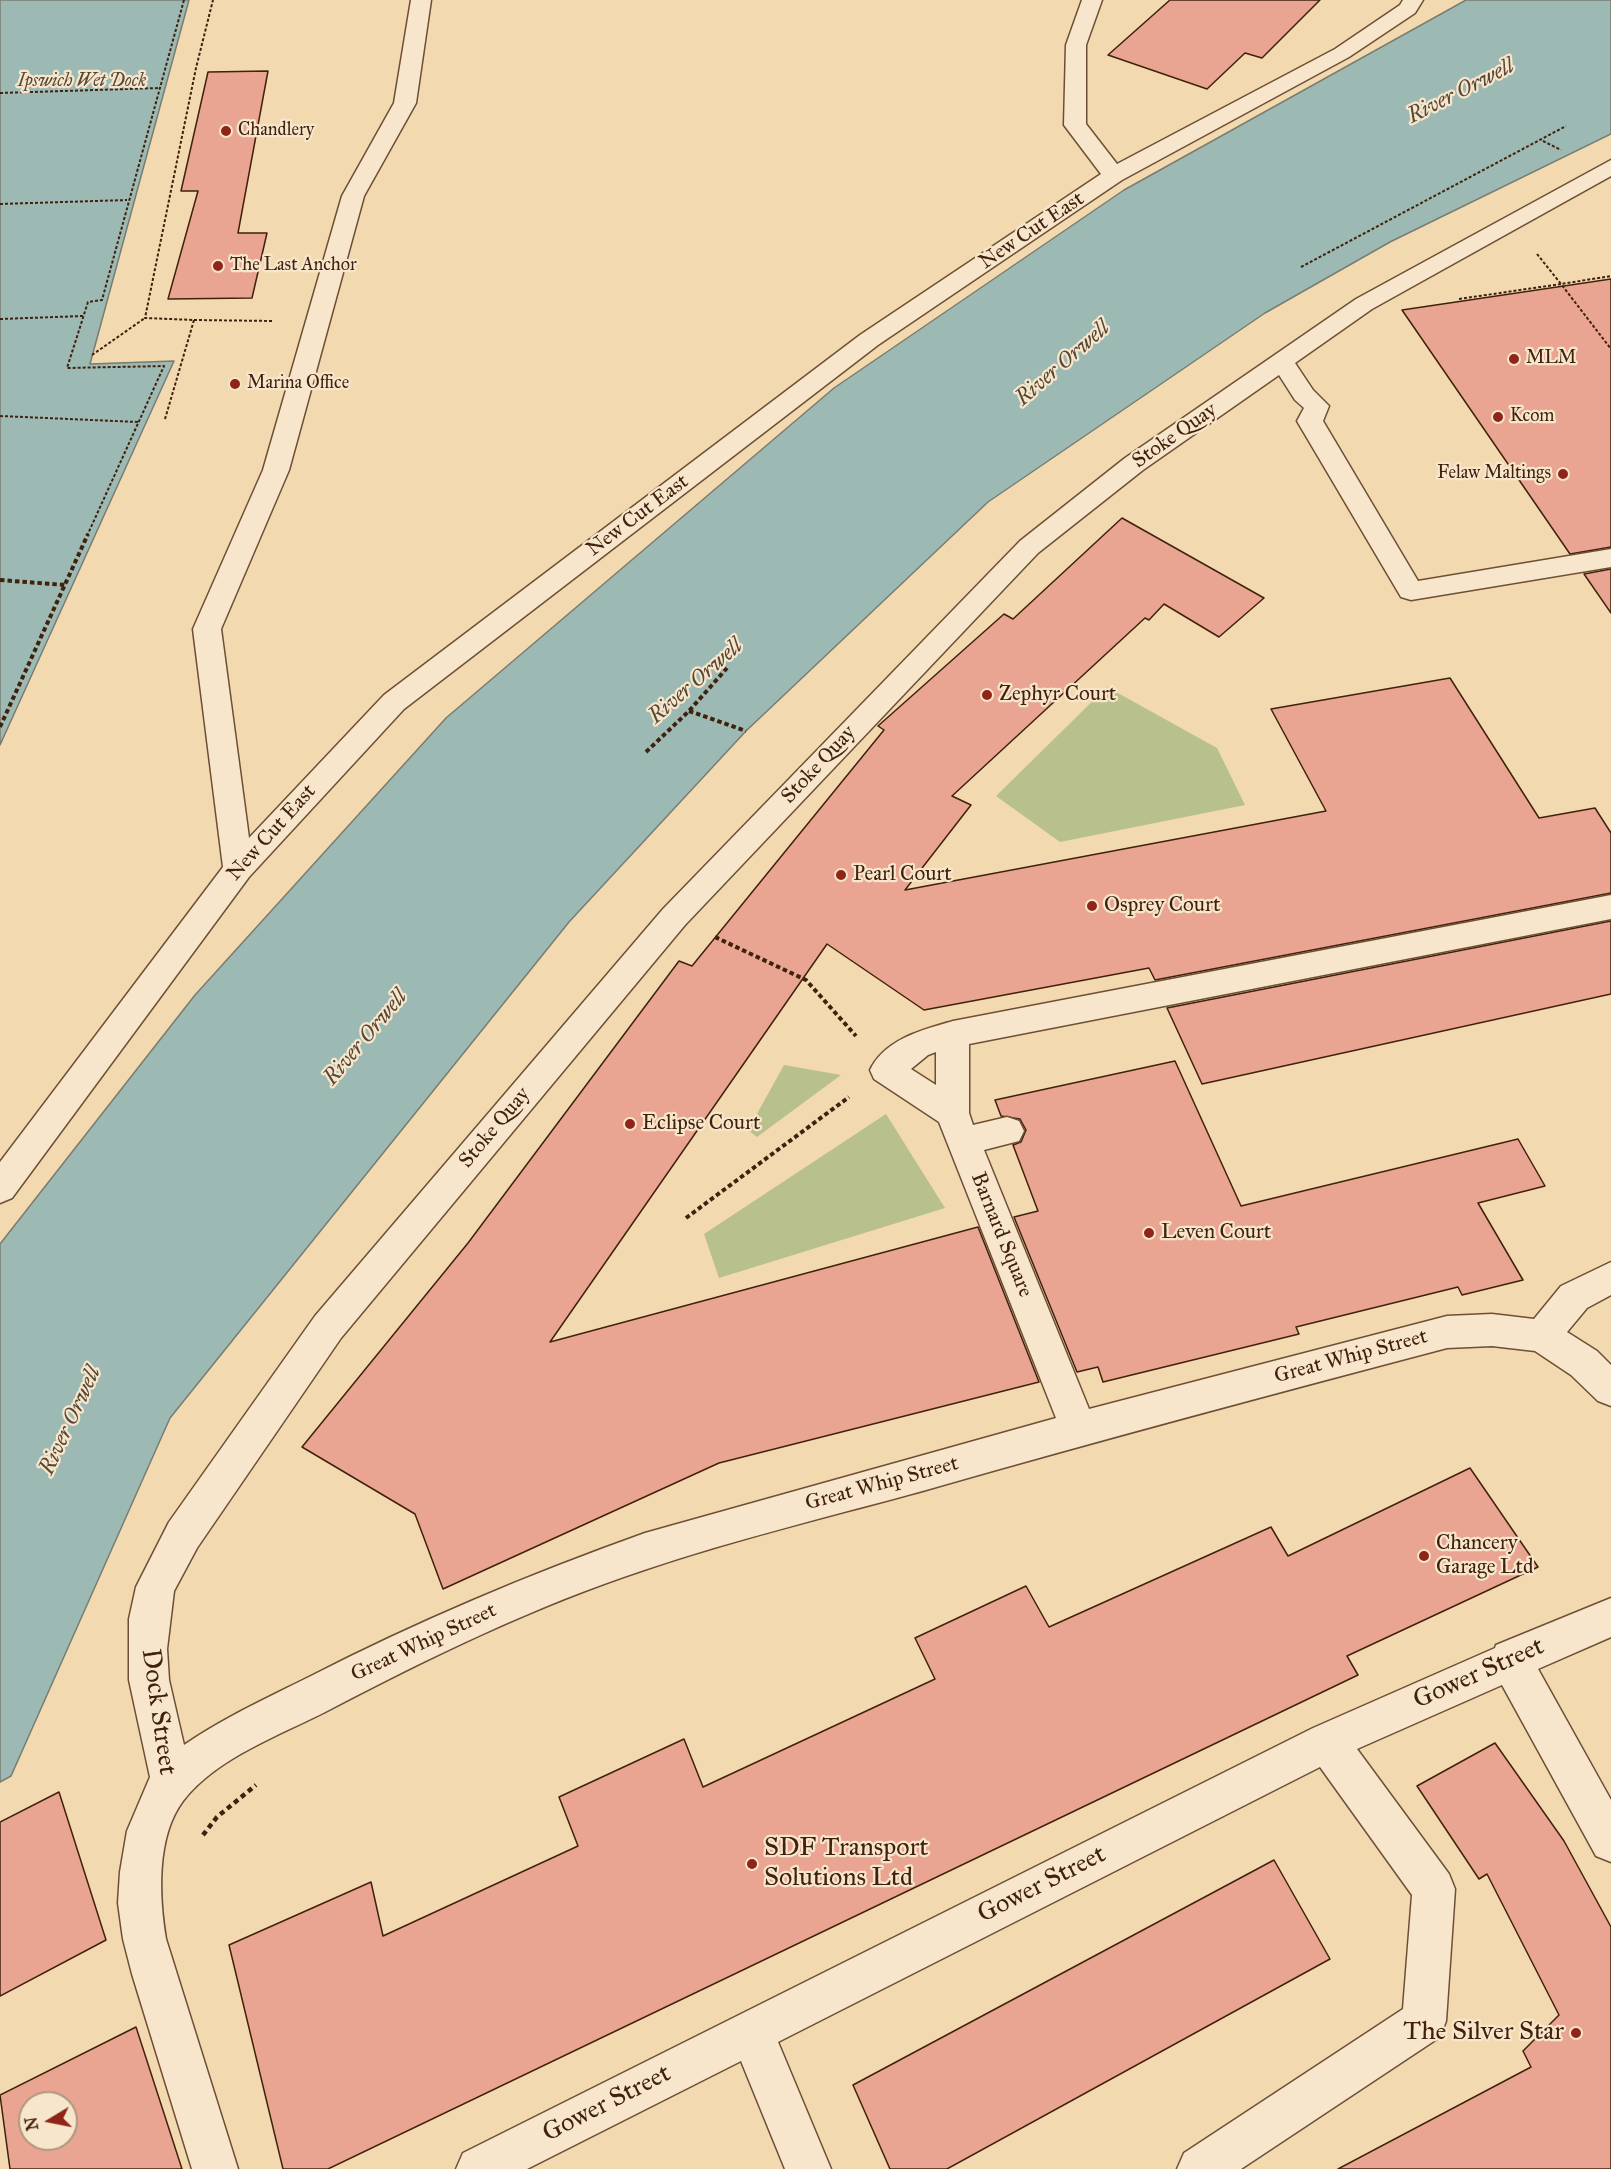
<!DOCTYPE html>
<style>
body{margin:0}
#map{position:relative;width:1611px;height:2169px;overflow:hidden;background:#f3d9af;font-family:"IM FELL Great Primer",serif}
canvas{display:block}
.north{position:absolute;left:18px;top:2091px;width:60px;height:60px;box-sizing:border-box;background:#f7e6cb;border:2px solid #ae977f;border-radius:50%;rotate:260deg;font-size:16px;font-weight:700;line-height:24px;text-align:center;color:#40210d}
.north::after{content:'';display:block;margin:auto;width:21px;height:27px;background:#8f2418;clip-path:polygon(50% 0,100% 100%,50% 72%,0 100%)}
</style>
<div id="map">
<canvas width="1611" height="2169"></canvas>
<div class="north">N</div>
</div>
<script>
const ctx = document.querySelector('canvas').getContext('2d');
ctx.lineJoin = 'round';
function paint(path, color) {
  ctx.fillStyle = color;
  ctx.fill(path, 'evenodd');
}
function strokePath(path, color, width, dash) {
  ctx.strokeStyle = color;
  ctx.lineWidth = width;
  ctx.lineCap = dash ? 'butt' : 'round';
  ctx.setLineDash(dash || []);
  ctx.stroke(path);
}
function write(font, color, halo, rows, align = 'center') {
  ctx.font = font + ' "IM FELL Great Primer",serif';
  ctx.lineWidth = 4.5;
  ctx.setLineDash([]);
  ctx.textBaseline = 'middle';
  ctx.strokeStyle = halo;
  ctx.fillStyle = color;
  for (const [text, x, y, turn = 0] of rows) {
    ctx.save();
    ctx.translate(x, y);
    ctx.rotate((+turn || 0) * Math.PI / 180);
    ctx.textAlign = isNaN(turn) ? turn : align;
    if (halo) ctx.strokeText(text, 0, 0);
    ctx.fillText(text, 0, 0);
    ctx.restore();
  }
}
paint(new Path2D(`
 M1107,687L1217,748L1245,805L1060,842L996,796Z
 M784,1065L841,1075L757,1137L748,1130Z
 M886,1114L945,1208L719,1278L704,1234Z`), '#b8c08d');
const water = new Path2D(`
 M0,0H189L90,364L174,361L0,745Z
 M1466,0H1611V134L1390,242L1265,313L988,502L746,731L569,922L170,1418L11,1776L0,1782V1244L195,995L446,718L834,388L1124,190Z`);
paint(water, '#9db9b3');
strokePath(water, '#787c71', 1.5);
const building = new Path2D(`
 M1170,0H1320L1262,58L1245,53L1207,89L1108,55Z
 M268,71L238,233H267L252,298L168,299L198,191H181L208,72Z
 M1611,279V547L1570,554L1402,310Z
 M1122,518L1264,598L1219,637L1164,604L1149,620L1145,618L952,796L971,805L905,890L1326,811L1271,709L1450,678L1539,818L1595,808L1611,833V893L1155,980L1149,968L924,1010L827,944L550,1342L978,1227L1039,1382L719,1463L443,1589L415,1514L302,1447L468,1243L679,961L692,966L884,730L878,726L1004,614L1013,619Z
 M1611,569V613L1584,574Z
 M1611,921V994L1202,1084L1167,1008Z
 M1175,1061L1241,1206L1518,1139L1545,1186L1478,1203L1523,1280L1462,1295L1458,1287L1296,1327L1299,1334L1103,1382L1098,1367L1077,1372L1014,1217L1038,1211L1013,1145L1021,1142L1026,1130L1020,1119L1001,1116L995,1100Z
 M1470,1468L1538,1567L1347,1656L1358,1675L328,2169H283L229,1945L371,1882L383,1936L578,1846L559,1797L684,1739L703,1787L935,1679L915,1638L1026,1586L1049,1627L1271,1527L1288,1556Z
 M1495,1743L1564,1841L1611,1927V2169H1338L1531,2067L1523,2051L1559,2015L1487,1874L1479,1879L1417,1786Z
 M59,1792L106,1940L0,1996V1822Z
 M1274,1860L1330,1959L947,2169H890L853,2085Z
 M136,2027L182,2169H10L0,2095ZM30,2103H66V2139H30Z`);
paint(building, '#e9a592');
strokePath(building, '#40210d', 1.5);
const minor = new Path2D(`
 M411,0H431L416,103L364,196L289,470L221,629L249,838L384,695L860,335L1101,174L1064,125L1066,45L1082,0H1102L1086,45V124L1117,164L1335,49L1400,5L1403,0H1423L1415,13L1349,57L1122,180L878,345L404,709L249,877L12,1198L0,1203V1162L223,867L193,629L263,470L342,196L394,103Z
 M1611,160V176L1372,309L1295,363L1313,390L1329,406L1323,421L1418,581L1611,549V567L1411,600L1401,597L1297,421L1304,408L1295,400L1279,375L1143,470L1038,553L685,925L341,1338L197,1548L174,1591L167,1649L169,1680L184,1745C223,1718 267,1698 309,1677C418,1621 530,1574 645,1533L1056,1418L939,1122L874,1079L870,1070C885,1039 922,1030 953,1021L1611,895V919L969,1044V1113L973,1125L1007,1117L1019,1121L1024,1131L1019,1141L984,1150L1089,1409L1447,1316L1492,1314L1534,1319L1561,1286L1611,1262V1295L1587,1308L1567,1332L1597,1351L1611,1365V1406L1598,1401L1571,1375L1535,1351L1492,1346L1447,1348C1273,1394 1099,1440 926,1490C832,1516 736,1539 644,1570C535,1606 430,1657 329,1710C281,1735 217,1757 183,1801C156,1837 159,1897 166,1939L238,2169H192L132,1974L123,1939L118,1903L120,1872L127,1831L150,1777L129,1680V1619L136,1587L169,1522L315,1316L663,909L1020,541L1125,458L1356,299ZM936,1052V1085L911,1069L928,1055Z
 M1611,1598V1637L1538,1669L1611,1800V1862L1596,1856L1502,1685L1357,1749L1449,1874L1455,1889L1446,2021L1440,2037L1241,2169H1177L1184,2153L1403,2009L1412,1895L1320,1767L778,2042L831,2169H785L741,2061L527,2169H456L463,2153L1313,1728L1495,1648L1496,1645Z`);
strokePath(minor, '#6d4f36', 3);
strokePath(new Path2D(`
 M0,93L159,88
 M1543,141L1561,150
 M0,204L127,200
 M1537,254L1561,284L1611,276
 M1301,267L1566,126
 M1459,299L1561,284L1611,349
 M0,319L83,316
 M194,320L274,321
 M92,355L145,318
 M0,416L138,422
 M165,419L194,320L145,318L196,68L213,0
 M87,536L164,366L67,368L88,302L102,300L184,0`), '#40210d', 2, [3, 2]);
strokePath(new Path2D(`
 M0,580L65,585
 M689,711L746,731
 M0,727L88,534
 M646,752L689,711L727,668
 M715,937L806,980L856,1036
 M686,1218L849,1097`), '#40210d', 4, [4.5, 3]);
strokePath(new Path2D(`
 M203,1835L217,1817L256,1785`), '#40210d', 4.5, [5, 4]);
paint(minor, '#f7e6cb');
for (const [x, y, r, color] of [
 [226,131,6,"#8f2418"],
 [218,266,6,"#8f2418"],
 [1514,359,6,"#8f2418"],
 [235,384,6,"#8f2418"],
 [1498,417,6,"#8f2418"],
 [1563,474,6,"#8f2418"],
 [987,695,6,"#8f2418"],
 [841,875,6,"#8f2418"],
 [1092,906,6,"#8f2418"],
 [630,1124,6,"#8f2418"],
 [1149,1233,6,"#8f2418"],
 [1424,1556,6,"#8f2418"],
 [752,1864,6,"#8f2418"],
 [1576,2033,6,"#8f2418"]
]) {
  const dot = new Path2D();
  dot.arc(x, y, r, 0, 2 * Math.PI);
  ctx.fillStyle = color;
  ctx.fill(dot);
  strokePath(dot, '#f7e6cb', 2);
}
write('italic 18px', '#574736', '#f7e6cb', [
 ["Ipswich Wet Dock",82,82]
]);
write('18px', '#40210d', '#f7e6cb', [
 ["Chandlery",238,131],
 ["The Last Anchor",230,266],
 ["MLM",1526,359],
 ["Marina Office",247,384],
 ["Kcom",1510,417],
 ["Felaw Maltings",1551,474,"right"]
], 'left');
write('21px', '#40210d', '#f7e6cb', [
 ["New Cut East",1032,231,-34],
 ["Stoke Quay",1175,436,-35],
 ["New Cut East",638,516,-37],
 ["Stoke Quay",819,765,-47],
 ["New Cut East",272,833,-48],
 ["Stoke Quay",495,1128,-50],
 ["Barnard Square",1001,1235,68],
 ["Great Whip Street",1351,1357,-15],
 ["Great Whip Street",882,1484,-15],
 ["Great Whip Street",424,1643,-25]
]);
write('21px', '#40210d', '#f7e6cb', [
 ["Zephyr Court",999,695],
 ["Pearl Court",853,875],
 ["Osprey Court",1104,906],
 ["Eclipse Court",642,1124],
 ["Leven Court",1161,1233],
 ["Chancery",1436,1544],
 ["Garage Ltd",1436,1568]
], 'left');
write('italic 22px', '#574736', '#f7e6cb', [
 ["River Orwell",1461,92,-27],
 ["River Orwell",1063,364,-41],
 ["River Orwell",696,682,-41],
 ["River Orwell",366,1038,-50],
 ["River Orwell",71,1421,-65]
]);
write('26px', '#40210d', '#f7e6cb', [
 ["Gower Street",1479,1674,-24],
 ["Dock Street",158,1712,82],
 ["Gower Street",1042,1885,-27],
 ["Gower Street",607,2104,-27]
]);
write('26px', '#40210d', '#f7e6cb', [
 ["SDF Transport",764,1849],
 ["Solutions Ltd",764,1879],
 ["The Silver Star",1564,2033,"right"]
], 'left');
</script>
